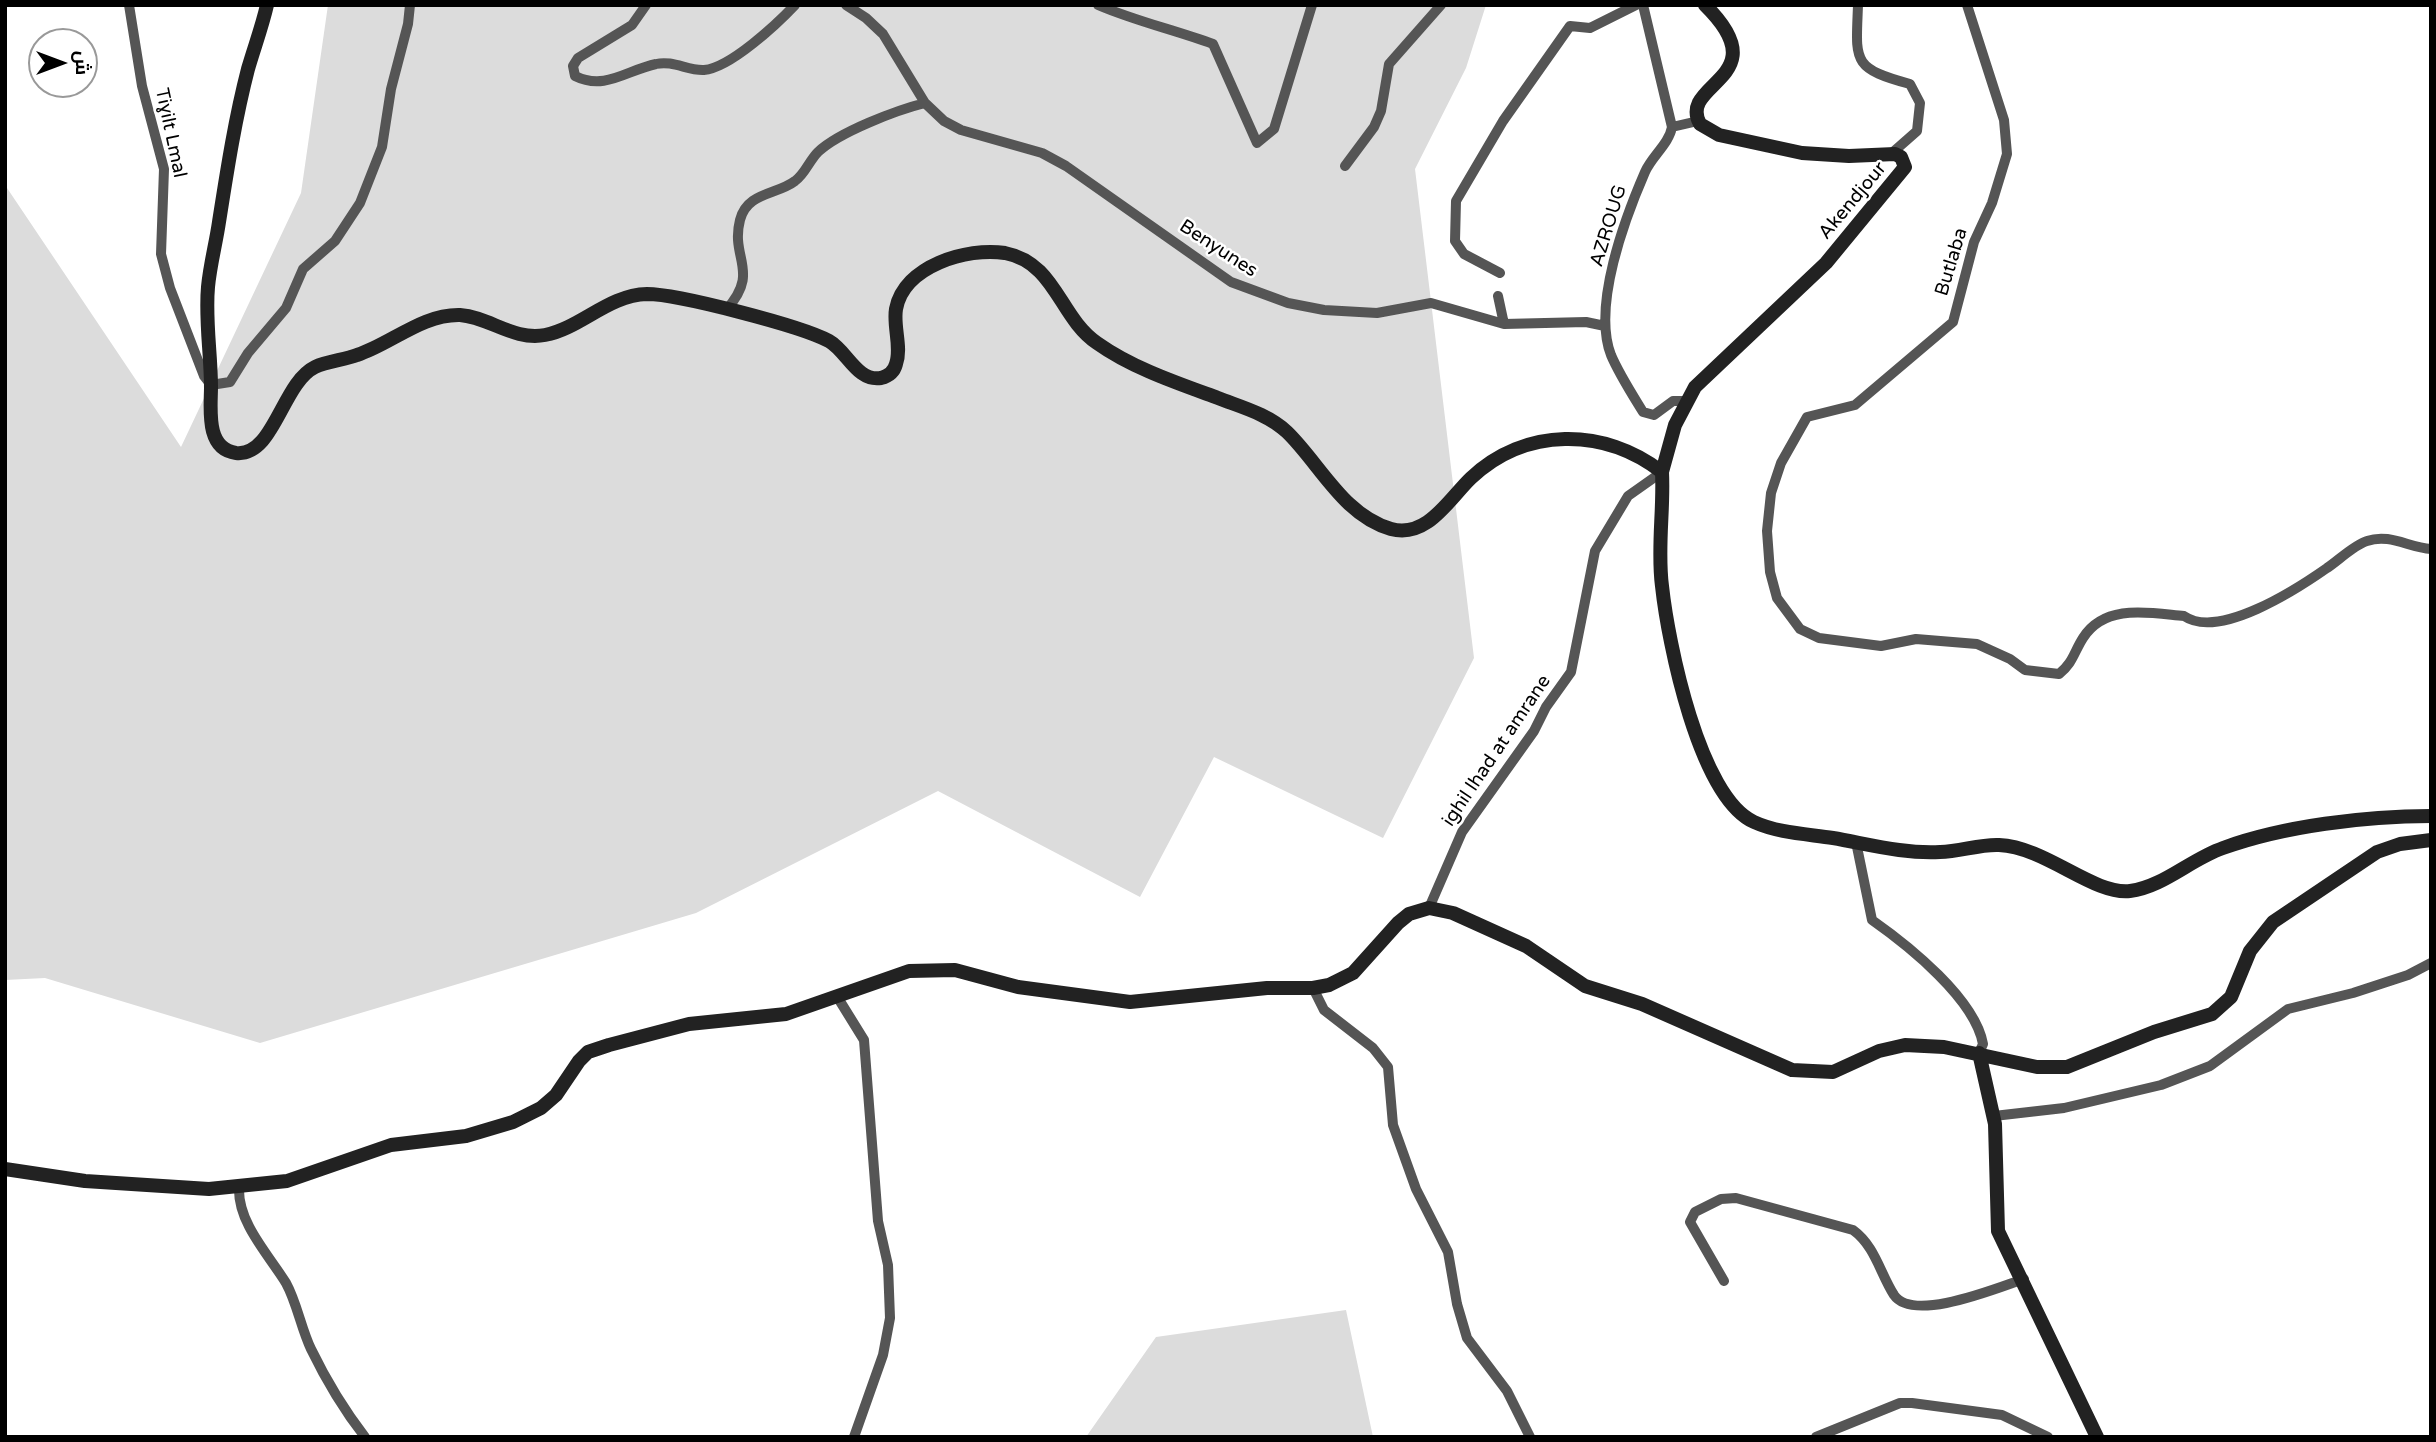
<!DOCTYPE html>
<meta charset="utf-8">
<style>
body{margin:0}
#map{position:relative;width:2436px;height:1442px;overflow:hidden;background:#fff;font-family:"Varela Round",Cairo,sans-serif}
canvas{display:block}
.frame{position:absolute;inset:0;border:7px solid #000;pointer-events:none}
.north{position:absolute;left:28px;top:28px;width:70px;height:70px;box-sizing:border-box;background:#fff;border:2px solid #999;border-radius:50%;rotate:90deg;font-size:19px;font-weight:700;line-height:28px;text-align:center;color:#000}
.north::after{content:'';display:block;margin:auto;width:24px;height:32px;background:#000;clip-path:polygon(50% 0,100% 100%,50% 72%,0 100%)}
</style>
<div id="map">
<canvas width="2436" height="1442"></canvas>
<div class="frame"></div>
<div class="north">ش</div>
</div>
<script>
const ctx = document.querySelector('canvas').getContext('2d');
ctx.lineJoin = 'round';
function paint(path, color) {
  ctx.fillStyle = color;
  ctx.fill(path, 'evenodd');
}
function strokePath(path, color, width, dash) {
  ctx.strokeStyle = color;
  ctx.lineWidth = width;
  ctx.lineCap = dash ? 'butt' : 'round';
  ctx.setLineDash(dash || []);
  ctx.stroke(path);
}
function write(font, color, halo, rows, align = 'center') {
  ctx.font = font + ' "Varela Round",sans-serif';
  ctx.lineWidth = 5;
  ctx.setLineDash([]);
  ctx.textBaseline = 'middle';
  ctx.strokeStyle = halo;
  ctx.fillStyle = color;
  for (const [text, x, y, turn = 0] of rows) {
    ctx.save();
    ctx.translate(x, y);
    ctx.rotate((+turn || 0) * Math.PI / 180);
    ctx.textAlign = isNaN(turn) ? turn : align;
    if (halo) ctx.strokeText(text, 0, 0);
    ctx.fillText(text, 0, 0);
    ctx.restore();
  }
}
paint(new Path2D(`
 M328,5H1486L1466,68L1415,169L1474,658L1383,838L1214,757L1140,897L938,791L696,913L260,1043L45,978L5,980V185L181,447L301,193Z
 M1346,1310L1373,1437H1086L1156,1337Z`), '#dcdcdc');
strokePath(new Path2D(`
 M129,5L142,86L164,169L161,254L170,288L204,376L211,385L230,382L248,353L286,308L303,269L335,241L360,203L382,147L391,89L408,24L410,5
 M646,5L632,25L578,58L573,66L575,76C605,91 627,70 656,64C673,60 688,71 704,70C730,68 777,24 795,5
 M846,5L866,18L883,34L925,103L944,121L961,130L1042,153L1066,166L1231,282L1288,303L1324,310L1377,313L1431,303L1504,324L1586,322L1605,326
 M1098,5C1135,21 1175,30 1213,44L1257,143L1274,129L1312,5
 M1643,5L1672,127C1669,144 1652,156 1645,172C1625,218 1592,306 1611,355C1619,374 1632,394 1643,412L1654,415L1673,401H1686
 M1858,5C1856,61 1851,68 1910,84L1920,103L1917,131L1892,153
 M1967,5L2004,120L2007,154L1992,203L1974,242L1953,322L1855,405L1807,417L1781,463L1771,493L1767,531L1770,572L1777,598L1800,629L1819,638L1881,646L1916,639L1977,644L2010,659L2025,670L2059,674C2073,663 2074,652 2083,638C2105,603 2150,613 2184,616C2219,640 2297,589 2327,568C2339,560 2354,545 2367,541C2390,533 2409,548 2431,549
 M1672,127L1698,121
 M1345,166L1374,127L1381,111L1389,64L1441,5
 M1500,273L1464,254L1455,241L1456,201L1503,121L1570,26L1590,28L1636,5
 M1498,296L1504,324
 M726,310C761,271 730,259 740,220C747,192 777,195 795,181C805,174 809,161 818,152C839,132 897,110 925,103
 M1856,842L1872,920C1909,946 1975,999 1983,1044L1979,1053
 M1429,908L1462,832L1534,731L1546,707L1571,672L1595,551L1628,496L1662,472
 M1313,988L1324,1010L1373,1048L1388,1067L1393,1125L1416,1189L1448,1252L1457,1304L1467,1338L1507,1391L1530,1437
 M838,998L864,1040L878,1221L888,1265L890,1318L883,1355L854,1437
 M1994,1116L2064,1108L2161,1085L2210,1066L2288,1009L2353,993L2408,975L2431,963
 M239,1188C238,1223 268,1254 286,1283C297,1303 301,1328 311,1349C326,1380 344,1410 365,1437
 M1724,1281L1690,1222L1695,1212L1721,1199L1736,1198L1853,1230C1875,1246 1880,1273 1894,1295C1913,1323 1997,1288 2024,1279
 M1816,1437L1900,1403H1912L2002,1415L2048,1437`), '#555', 10);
strokePath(new Path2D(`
 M267,5C262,27 254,48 248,69C235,119 227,171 219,222C216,243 210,265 208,287C205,320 211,354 211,387C211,408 205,449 236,453C274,457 282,383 315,367C327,361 344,360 357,355C391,344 422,314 460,315C489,317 514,341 545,335C581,328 608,295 647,294C678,294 801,326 829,341C847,351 857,382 881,378C889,376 894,372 896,364C902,347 893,327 896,309C904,266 967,247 1005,253C1056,263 1059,317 1097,343C1132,368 1177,383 1218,398C1241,407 1268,414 1287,432C1320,464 1343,515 1391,529C1427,539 1449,499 1471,478C1525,427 1604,427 1662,472C1664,510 1657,548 1662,586C1668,642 1699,797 1754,822C1778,833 1807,834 1833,838C1868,844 1904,854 1940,852C1960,852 1979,844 1999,845C2046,847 2093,895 2130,891C2163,887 2191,859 2223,848C2283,826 2366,816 2431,816
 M1662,472L1675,425L1695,387L1826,263L1905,167L1901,157L1895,154L1849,156L1802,153L1719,135L1700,124C1677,82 1780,79 1705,5
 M1979,1053L1995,1124L1998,1231L2097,1437
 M5,1169L85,1181L209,1189L287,1181L391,1145L466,1136L513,1122L541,1108L556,1095L579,1061L588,1052L609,1045L689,1024L786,1014L909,971L955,970L1018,987L1130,1002L1267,988H1313L1329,985L1353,973L1398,923L1409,914L1429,908L1453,913L1526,946L1585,986L1642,1004L1792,1070L1833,1072L1879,1051L1905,1045L1944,1047L2037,1067H2067L2154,1032L2212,1014L2231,997L2250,951L2273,922L2377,852L2400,844L2431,840`), '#222', 14);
write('19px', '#000', '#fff', [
 ["Tiɣilt Lmal",170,133,78],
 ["Akendjour",1853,201,-50],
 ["AZROUG",1609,226,-73],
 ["Benyunes",1218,249,33],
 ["Butlaba",1952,262,-73],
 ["ighil lhad at amrane",1497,751,-56]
]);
</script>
